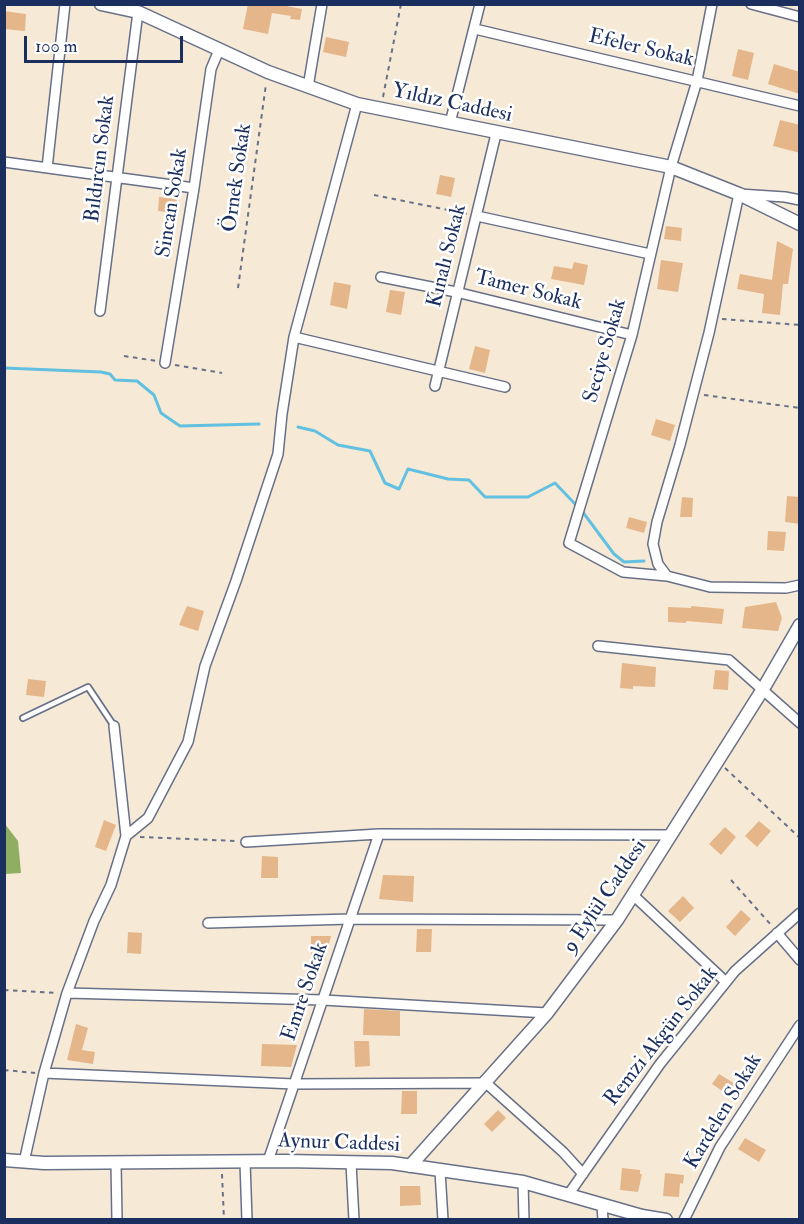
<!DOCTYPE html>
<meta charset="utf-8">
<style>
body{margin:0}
#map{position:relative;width:804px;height:1224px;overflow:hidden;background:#f6ead6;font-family:"IM FELL Double Pica",serif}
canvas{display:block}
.frame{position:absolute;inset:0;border:6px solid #1b2f5e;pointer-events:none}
.scale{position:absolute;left:24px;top:36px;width:159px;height:27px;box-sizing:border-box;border:3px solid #1b2f5e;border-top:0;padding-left:8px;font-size:18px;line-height:21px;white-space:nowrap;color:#1b2f5e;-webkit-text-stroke:4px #fff;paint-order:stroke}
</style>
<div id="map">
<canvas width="804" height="1224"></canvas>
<div class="frame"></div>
<div class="scale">100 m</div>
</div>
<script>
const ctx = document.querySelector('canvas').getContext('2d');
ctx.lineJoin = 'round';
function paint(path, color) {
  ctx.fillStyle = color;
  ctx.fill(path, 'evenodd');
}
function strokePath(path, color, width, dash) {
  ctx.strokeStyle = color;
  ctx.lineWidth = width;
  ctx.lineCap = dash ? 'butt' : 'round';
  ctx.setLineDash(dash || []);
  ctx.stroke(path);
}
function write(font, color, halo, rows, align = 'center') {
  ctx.font = font + ' "IM FELL Double Pica",serif';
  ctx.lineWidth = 5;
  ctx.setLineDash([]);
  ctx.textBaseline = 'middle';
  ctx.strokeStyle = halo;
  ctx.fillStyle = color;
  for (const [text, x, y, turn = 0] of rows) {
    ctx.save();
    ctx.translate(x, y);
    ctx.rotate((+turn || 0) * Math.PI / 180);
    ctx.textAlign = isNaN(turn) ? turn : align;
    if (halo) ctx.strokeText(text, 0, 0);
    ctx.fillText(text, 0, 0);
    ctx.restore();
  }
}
paint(new Path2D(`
 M5,824L18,841L21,873L5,874Z`), '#90ae61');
strokePath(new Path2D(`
 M4,368L101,372L110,374L115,380L137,381L154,395L161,413L180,426L259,424
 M298,427L315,431L338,445L370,451L385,483L399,489L408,469L448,479L469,480L485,497H528L555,483L577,506
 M582,511L614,554L624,562L644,561`), '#62c0e0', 3);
paint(new Path2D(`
 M248,4H276L302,9L300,20L290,19L291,16L272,13L268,34L243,29Z
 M4,11L26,14L25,31L4,29Z
 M326,37L349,42L346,57L323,52Z
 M738,49L754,53L748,80L732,76Z
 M774,64L800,72V94L768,84Z
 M780,120L800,125V153L773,146Z
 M440,175L455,178L451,197L436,194Z
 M159,197L177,199L175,213L158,211Z
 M666,226L682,228L681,241L664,239Z
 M777,241L793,249L788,284H783L780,315L762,313L764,294L737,289L740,274L772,280Z
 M661,260L683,263L678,292L657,289Z
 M574,262L588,265L584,285L551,279L554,266L572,269Z
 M334,282L351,285L347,309L330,305Z
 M390,290L405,292L401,315L386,312Z
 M475,346L490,350L485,373L469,369Z
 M656,419L675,425L670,441L651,435Z
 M787,496L800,497V524L785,522Z
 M682,497L693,498L692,517H680Z
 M629,517L647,522L644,533L626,528Z
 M768,531L786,532L784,551L767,550Z
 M776,602L782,618L778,631L742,628L745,607Z
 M187,606L204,611L198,631L179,625Z
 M691,606L724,609L722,624L686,621V623L668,622V607L691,608Z
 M622,663L656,667L655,687L633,686V689L620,688Z
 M715,670L729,671L728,690L713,689Z
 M28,679L46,681L44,697L26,695Z
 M104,820L116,825L106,851L95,847Z
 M759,821L771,831L757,847L745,836Z
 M725,827L736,837L721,855L709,844Z
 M262,856L278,857V878H261Z
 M383,875L414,876L413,902L379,899Z
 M683,896L694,908L680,922L668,911Z
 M741,910L751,919L735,936L726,927Z
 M417,929H432L431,952H416Z
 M128,932L142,933L141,954L127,953Z
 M311,936H331L325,960L311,958Z
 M364,1009L400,1011V1036L363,1035Z
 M76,1024L88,1028L82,1050L95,1052L93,1064L67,1060Z
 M354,1041H369L370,1066L355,1067Z
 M262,1044L297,1045L291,1067L261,1066Z
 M719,1074L740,1087L733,1098L712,1084Z
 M402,1091H417V1114H401Z
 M498,1110L506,1118L492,1132L484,1124Z
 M745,1138L766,1150L759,1162L738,1149Z
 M622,1168L640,1170V1174H642L638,1192L620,1190Z
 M665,1173L684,1175L683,1184L680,1183L679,1197L663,1196Z
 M400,1186H420L421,1205L400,1206Z`), '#e4b68a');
const service = new Path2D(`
 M23,718L88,687L114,726`);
const minor = new Path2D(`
 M712,4L697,81L671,167L632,335L569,543L623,572L667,576L710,587L786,588L800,585
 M751,4L800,17
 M475,29L800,106
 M308,87L322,4
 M450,123L480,4
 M4,162L194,188
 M47,168L65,4
 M477,216L650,254
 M381,277L456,292L632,335
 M100,311L138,12
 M294,337L505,387
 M165,363L194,188L211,69L219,50
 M435,386L496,134
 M667,576L658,564L653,544L657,522L680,445L709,333L739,194L785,197L800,200
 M598,646L729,660L800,723
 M126,836L148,818L188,742L205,666L236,581L278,454L282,414L294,337L357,104
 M246,842L379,834L671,835
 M633,895L726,982
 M208,923L350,919L617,920
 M777,933L800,960
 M67,993L323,1000L547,1013
 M44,1073L294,1084L486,1083L563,1152L583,1174
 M268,1161L379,834
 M24,1162L44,1073L67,993L94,921L111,885L126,836L114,726
 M245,1162L247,1220
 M116,1163L117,1220
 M351,1163L354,1220
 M440,1171L443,1220
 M523,1182L524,1220
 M568,1195L660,1064L735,971L800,913
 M602,1205L603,1220
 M684,1220L720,1147L800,1025`);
const tertiary = new Path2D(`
 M101,4L138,12L268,72L357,104L671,167L739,194L800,224
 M4,1160L44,1163L285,1161L392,1163L523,1182L642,1216L666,1220
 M410,1166L547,1013L617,920L763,689L800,625`);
strokePath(service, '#687088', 8);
strokePath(minor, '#687088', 12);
strokePath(tertiary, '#687088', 15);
strokePath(new Path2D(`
 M383,97L401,4
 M374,195L468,214
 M238,288L266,84
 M722,319L800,325
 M124,356L157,361
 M175,365L222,373
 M704,395L800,408
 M725,768L800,838
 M140,837L237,841
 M731,880L772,926
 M4,990L58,993
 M4,1070L35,1073
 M222,1174L224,1220`), '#687088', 2, [4.5, 4.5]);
strokePath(service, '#fff', 4.5);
strokePath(minor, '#fff', 9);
strokePath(tertiary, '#fff', 12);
write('21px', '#1b2f5e', '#fff', [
 ["Efeler Sokak",641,49,13],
 ["Yıldız Caddesi",452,104,12],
 ["Bıldırcın Sokak",101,159,-83],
 ["Örnek Sokak",238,178,-82],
 ["Sincan Sokak",173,203,-81],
 ["Kınalı Sokak",448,256,-76],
 ["Tamer Sokak",528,291,14],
 ["Seciye Sokak",606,351,-74],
 ["9 Eylül Caddesi",606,897,-56],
 ["Emre Sokak",306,992,-71],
 ["Remzi Akgün Sokak",662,1037,-52],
 ["Kardelen Sokak",724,1112,-59],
 ["Aynur Caddesi",339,1144,2]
]);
</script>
